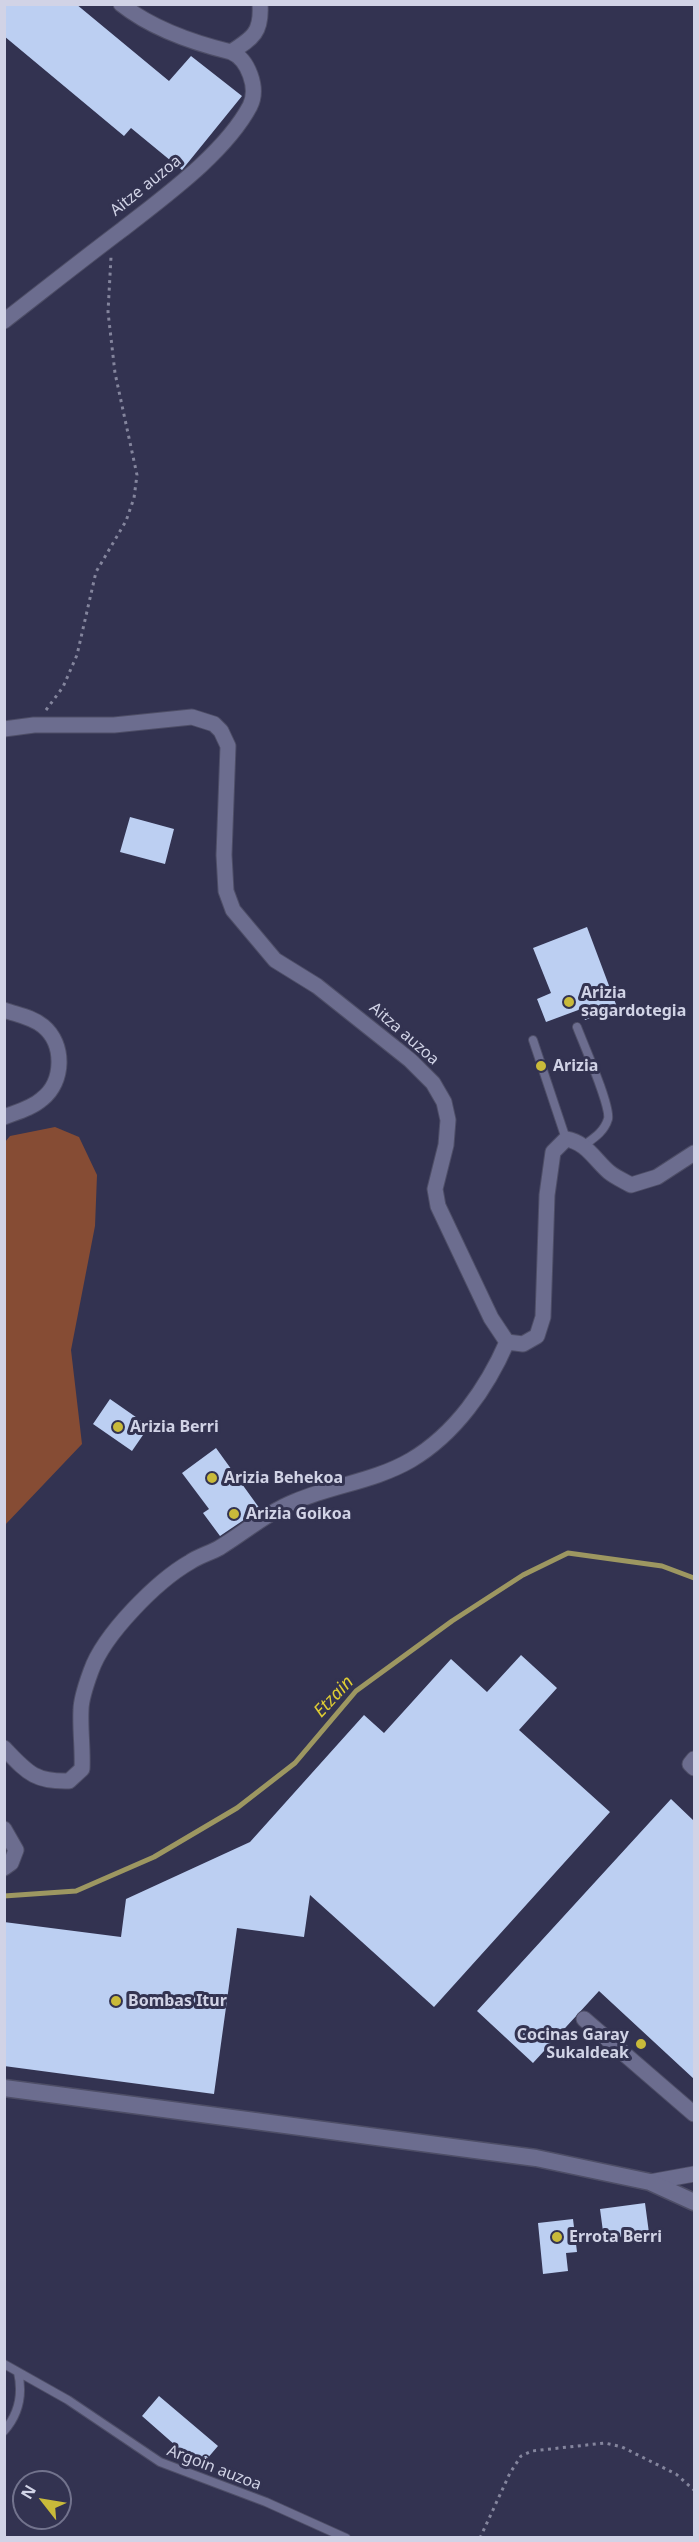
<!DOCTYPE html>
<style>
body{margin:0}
#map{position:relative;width:699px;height:2542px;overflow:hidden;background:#333351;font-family:"Noto Sans",sans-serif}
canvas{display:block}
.frame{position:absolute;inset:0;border:6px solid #d1d3e6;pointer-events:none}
.north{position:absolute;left:12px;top:2470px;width:60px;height:60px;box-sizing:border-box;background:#333351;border:2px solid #72738d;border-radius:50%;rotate:301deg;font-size:16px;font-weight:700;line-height:24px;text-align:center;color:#d1d3e6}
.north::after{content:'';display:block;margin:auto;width:21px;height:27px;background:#c9ba3a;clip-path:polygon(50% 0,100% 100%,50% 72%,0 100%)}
</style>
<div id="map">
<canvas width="699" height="2542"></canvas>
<div class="frame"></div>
<div class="north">N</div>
</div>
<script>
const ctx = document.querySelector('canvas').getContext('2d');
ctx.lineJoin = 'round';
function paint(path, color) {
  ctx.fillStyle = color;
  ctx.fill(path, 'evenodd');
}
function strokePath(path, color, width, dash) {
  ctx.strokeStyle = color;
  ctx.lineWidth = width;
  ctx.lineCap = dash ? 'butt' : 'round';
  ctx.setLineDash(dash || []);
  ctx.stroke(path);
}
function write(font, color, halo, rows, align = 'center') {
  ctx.font = font + ' "Noto Sans",sans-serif';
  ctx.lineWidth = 6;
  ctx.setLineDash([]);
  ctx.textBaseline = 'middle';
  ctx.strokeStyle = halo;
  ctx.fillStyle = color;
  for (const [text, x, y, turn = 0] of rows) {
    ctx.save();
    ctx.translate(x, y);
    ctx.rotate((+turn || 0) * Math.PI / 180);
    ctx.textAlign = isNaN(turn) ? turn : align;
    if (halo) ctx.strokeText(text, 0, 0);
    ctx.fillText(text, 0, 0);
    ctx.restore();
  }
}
paint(new Path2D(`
 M55,1127L79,1137L97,1175L95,1226L71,1350L82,1444L5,1525V1142L10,1136Z`), '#864c34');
strokePath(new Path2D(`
 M4,1896L76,1891L154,1857L237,1808L295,1763L356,1691L452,1621L523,1575L568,1553L662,1566L694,1578`), '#9d9761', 5);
paint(new Path2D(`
 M4,4H76L169,81L191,56L242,96L182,170L131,128L124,136L4,36Z
 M130,817L174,829L165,864L120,852Z
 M587,927L617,1007L585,1020L581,1009L546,1022L537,999L551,993L533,948Z
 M110,1399L143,1422L136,1430L143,1435L132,1451L93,1424Z
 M216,1448L260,1509L220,1536L203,1513L209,1509L182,1473Z
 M521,1655L557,1688L519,1730L610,1812L434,2007L310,1895L304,1937L237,1928L214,2094L4,2066V1922L121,1937L126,1899L250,1842L364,1715L384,1733L451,1659L487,1692Z
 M671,1799L694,1821V2079L599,1991L533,2063L477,2011Z
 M645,2203L649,2233L604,2239L600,2209Z
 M573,2219L577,2252L566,2253L568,2271L543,2274L538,2223Z
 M159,2396L218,2446L200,2467L142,2416Z`), '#bccff2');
const service = new Path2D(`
 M577,1027C583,1043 611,1106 608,1119C604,1132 594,1138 583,1146
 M533,1040L566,1139
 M4,2364L68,2400L160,2462L266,2502L346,2538
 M4,2431C19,2414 23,2394 18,2372`);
const minor = new Path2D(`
 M121,4C151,28 194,43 231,52C253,38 262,32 260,4
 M4,321C44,290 83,259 123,229C165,196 225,153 250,106C259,88 248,59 231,52
 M4,729L34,725H114L192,717L214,724L221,731L228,746L224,855L226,891L233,910L275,960L317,986L410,1060L433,1083L444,1102L448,1120L446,1145L435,1189L438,1206L491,1318L507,1342L523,1344L537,1336L543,1317L547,1195L553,1152L566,1139C586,1142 595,1160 609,1172C615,1177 624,1181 631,1185L657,1177L694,1153
 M4,1010C18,1015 32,1017 43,1026C65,1044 64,1082 42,1099C32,1108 17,1112 4,1117
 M4,1748C27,1772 34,1782 69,1781L82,1769C83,1749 80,1730 81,1710C81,1698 87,1682 91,1671C104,1634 157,1581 190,1562C199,1556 210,1553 219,1548C245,1532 268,1512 296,1501C334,1485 375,1481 411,1460C455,1434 487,1388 507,1342
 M694,1759L690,1764L694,1768
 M4,1829L16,1850L11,1863L4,1868
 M584,2019L694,2114
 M650,2182L694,2174`);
const tertiary = new Path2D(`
 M4,2088L536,2158L650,2182L694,2202`);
strokePath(service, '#4e4e67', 10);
strokePath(minor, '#4e4e67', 17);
strokePath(tertiary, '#4e4e67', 19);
strokePath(new Path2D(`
 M46,710L63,687L77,655L96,572L126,521L134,498L137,475L115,373L108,312L111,257
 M480,2538L510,2473L521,2456L532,2451L605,2443L622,2447L676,2474L694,2490`), '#84859d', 3, [3, 4.5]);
strokePath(service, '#6c6d8f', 8);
strokePath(minor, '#6c6d8f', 15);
strokePath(tertiary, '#6c6d8f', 16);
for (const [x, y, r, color] of [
 [569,1002,6,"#c9ba3a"],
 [541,1066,6,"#c9ba3a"],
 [118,1427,6,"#c9ba3a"],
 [212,1478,6,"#c9ba3a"],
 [234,1514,6,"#c9ba3a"],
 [116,2001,6,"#c9ba3a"],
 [641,2044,6,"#c9ba3a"],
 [557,2237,6,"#c9ba3a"]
]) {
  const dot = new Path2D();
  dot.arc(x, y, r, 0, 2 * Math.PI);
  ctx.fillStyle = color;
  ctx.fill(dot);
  strokePath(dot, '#333351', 2);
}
write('16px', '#d1d3e6', '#333351', [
 ["Aitze auzoa",146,186,-39],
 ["Aitza auzoa",404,1034,41],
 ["Argoin auzoa",214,2468,21]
]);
write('bold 16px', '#d1d3e6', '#333351', [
 ["Arizia",581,993],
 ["sagardotegia",581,1011],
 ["Arizia",553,1066],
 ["Arizia Berri",130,1427],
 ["Arizia Behekoa",224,1478],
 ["Arizia Goikoa",246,1514],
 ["Bombas Itur",128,2001],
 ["Cocinas Garay",629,2035,"right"],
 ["Sukaldeak",629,2053,"right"],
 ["Errota Berri",569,2237]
], 'left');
write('italic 18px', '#decc34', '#333351', [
 ["Etzain",334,1697,-47]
]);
</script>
